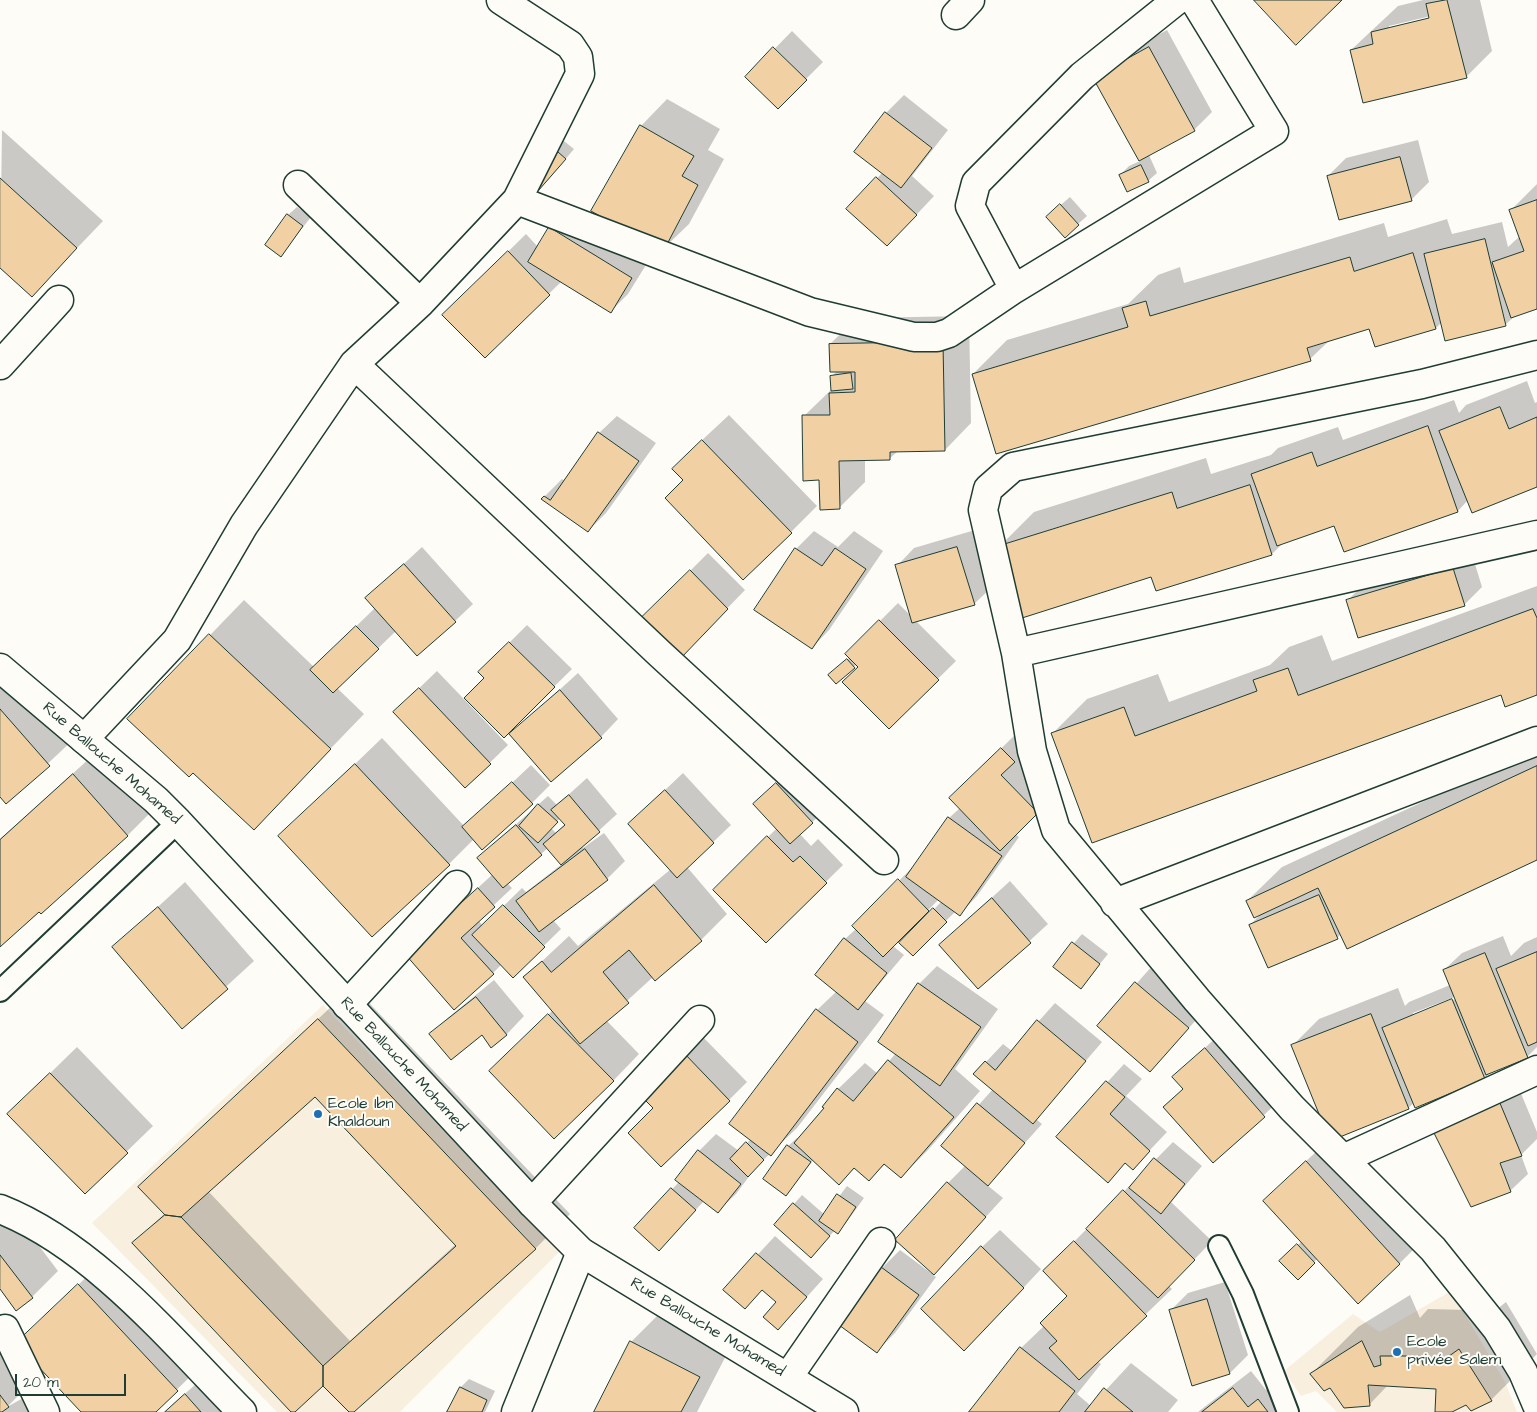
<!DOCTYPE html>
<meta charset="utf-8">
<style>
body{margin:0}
#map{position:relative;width:1537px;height:1412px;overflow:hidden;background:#fdfcf7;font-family:"Architects Daughter",sans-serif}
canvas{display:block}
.scale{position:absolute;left:15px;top:1374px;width:111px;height:22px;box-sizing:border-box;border:2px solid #1f3d34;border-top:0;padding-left:6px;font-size:15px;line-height:18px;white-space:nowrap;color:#1f3d34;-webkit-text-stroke:4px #fdfcf7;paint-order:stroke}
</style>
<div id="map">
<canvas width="1537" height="1412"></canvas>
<div class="scale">20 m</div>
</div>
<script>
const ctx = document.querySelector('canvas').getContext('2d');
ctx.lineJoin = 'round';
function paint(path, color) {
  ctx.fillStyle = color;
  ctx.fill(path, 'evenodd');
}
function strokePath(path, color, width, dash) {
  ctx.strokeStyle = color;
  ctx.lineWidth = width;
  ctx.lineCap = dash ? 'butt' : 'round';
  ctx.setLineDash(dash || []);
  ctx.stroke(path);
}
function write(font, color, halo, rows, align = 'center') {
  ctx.font = font + ' "Architects Daughter",sans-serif';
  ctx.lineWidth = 4;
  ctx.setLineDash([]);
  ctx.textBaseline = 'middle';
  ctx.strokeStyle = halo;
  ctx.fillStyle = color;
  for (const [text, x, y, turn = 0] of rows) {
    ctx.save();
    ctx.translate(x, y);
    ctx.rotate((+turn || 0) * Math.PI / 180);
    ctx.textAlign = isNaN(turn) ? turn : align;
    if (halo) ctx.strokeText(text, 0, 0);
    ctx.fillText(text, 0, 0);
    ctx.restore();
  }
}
paint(new Path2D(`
 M323,1005L559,1252L400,1412H277L92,1223Z
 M1451,1291L1505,1382L1517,1412H1337L1316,1391L1301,1396L1284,1371L1353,1314L1380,1332Z`), '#f9efde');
paint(new Path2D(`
 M1423,0H1480L1492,51L1466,77L1351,50L1398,6ZM1435,15L1436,18L1389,29V26Z
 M1167,30L1212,112L1194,130L1149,155L1157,173L1148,181L1120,175L1129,166L1140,161L1095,78L1112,60Z
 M792,31L823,62L778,107L747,77Z
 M904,95L948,130L912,176L934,196L905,227L848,209L882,173L886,113Z
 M667,99L720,129L708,150L724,159L689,224L662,250L641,126Z
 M2,130L103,221L32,295L0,266Z
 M559,137L574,149L547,181Z
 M1418,140L1429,182L1411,200L1328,176L1346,158Z
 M1537,184V307L1516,315L1505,325L1442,322L1436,328L1376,346L1370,328L1330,340L1310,359L973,374L1007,340L1128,304L1158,275L1180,267L1184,283L1384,223L1388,237L1447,219L1452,234L1502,222L1508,247L1520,236L1511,210Z
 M1070,197L1087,216L1078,224L1056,209Z
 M297,207L311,217L281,255L288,215Z
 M568,210L649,260L628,294L611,311L562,281L485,356L462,297L526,234L538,247L550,228Z
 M969,316L971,423L945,450L898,451L889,459L865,460V482L839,508L820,479L804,416L832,389L831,377L837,371L830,344L857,318Z
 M1527,381L1535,403L1537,402V486L1468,500L1458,511L1344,551L1335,524L1284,542L1272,554L1157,590L1152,576L1000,546L1034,512L1206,458L1211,474L1271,455L1278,448L1338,427L1343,440L1454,400L1459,413L1466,405Z
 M729,415L817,506L791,532L685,480L700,442Z
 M617,416L656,443L606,513L588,531L543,498L562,479L565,481L599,433Z
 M975,530L992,587L974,604L916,621L956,661L889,727L860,667L857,664L836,683L839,667L850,657L847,654L898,603L912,617L897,566L914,548Z
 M814,531L838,547L854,531L883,551L829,630L812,648L755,610L796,549Z
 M422,547L473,604L455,621L396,631L337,688L364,714L254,828L193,771L129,719L244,600L314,667L375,608L367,598Z
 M1471,551L1482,587L1464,605L1348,600L1365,583Z
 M708,553L745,590L680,657L642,619Z
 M1537,586V694L1502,693L1093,842L1053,733L1087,699L1158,674L1169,702L1270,665L1289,647L1322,635L1332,661Z
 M527,625L572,669L504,736L485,678L480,672Z
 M0,659L75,738L7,802L0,795Z
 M437,671L508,745L465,787L412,695Z
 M578,673L618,719L601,737L511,734Z
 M1019,731L1032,743L1018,757L1055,795L1015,834L1019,837L977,896L960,914L956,911L912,954L901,943L942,901L939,899L893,946L904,955L865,1001L884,1015L797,1128L756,1167L736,1194L718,1211L704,1201L659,1249L636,1228L679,1182L699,1151L716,1134L739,1151L751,1139L817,1010L837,991L845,939L856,929L853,926L917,863L949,818L960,808L968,781Z
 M382,738L465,827L531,765L550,785L532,803L474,839L449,864L280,836Z
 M100,749L154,809L128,835L0,946V839Z
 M1537,749V859L1341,934L1337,938L1250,925L1261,914L1247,901L1282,867Z
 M795,766L830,805L800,834L811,846L818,839L843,865L766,941L715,890L777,828L755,804Z
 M683,773L731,825L687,867L727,914L701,940L653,977L606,1020L639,1054L613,1081L517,1045L553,1010L525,977L569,936L578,946L671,869L647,807Z
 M587,778L617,814L582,846L583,848L604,833L625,861L607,879L553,920L561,929L513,976L502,964L493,973L424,937L493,874L479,858L497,841L548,796L557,805ZM560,818L565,824L556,833L551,828ZM548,848L562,864L526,892L522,888L483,926L478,920L512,888L507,883Z
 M1010,881L1048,924L978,988L940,945Z
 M185,882L254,961L182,1027L113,948Z
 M1082,934L1108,954L1081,987L1054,966Z
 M1503,936L1511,956L1524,943L1537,937V1047L1527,1057L1491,1072L1484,1078L1414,1103L1408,1108L1334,1137L1426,1237L1399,1264L1318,1258L1298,1278L1281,1261L1302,1241L1291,1175L1330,1139L1293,1045L1319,1019L1398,988L1405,1006L1409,1002L1450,985L1444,970L1462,953ZM1457,996L1458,998L1413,1016V1013Z
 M1153,965L1206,1009L1150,1071L1099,1026Z
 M937,966L998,1009L955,1069L980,1091L928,1150L901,1177L886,1163L869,1180L855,1168L839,1183L814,1159L786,1195L788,1146L797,1138L799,1139L825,1108L824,1107L838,1089L865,1063L878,1074L896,1053L919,984Z
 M494,980L524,1016L507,1034L492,1046L482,1033L431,1034L449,1017Z
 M353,986L570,1214L536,1248L352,1412L323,1384L293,1412L134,1244L165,1213L140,1187ZM316,1095L456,1244L350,1341L208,1191Z
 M1055,1003L1102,1042L1036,1119L1042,1124L987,1185L1003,1198L933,1275L936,1277L895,1333L877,1351L841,1325L882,1268L900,1250L931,1273L932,1272L948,1183L966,1165L943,1145L993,1089L986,1062L1003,1044L1012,1051Z
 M1223,1031L1282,1098L1214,1162L1165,1107L1184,1088L1174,1077Z
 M701,1035L747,1082L729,1100L655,1108L641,1094Z
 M77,1047L153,1126L85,1192L35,1088Z
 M1124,1064L1142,1079L1126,1096L1167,1132L1133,1168L1126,1162L1108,1181L1057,1137Z
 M1515,1079L1537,1132V1139L1521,1155L1528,1174L1510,1191L1433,1127Z
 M1173,1142L1202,1166L1171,1202L1212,1241L1169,1286L1172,1289L1097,1361L1101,1364L1077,1394L1091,1406L1131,1363L1178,1400L1168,1412H971L1021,1348L1044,1326L1068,1296L1045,1271Z
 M847,1186L864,1198L846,1223L837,1232L835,1230L819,1248L794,1204L802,1195L825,1215Z
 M0,1194L58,1271L32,1297L0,1287Z
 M1000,1230L1041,1269L982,1332V1247Z
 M775,1236L823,1279L778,1329V1302L763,1289L745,1308L725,1290Z
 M105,1259L203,1364L154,1412H83L18,1343Z
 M1225,1282L1248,1355L1230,1373L1193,1384L1170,1311L1188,1293Z
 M1410,1295L1420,1318L1428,1309L1468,1310L1470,1318L1487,1317L1506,1302L1537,1354L1491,1400L1466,1403L1449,1412H1436L1437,1388L1388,1385L1369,1405L1331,1387L1311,1374L1358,1327Z
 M665,1308L733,1342L697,1412H595L631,1342Z
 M0,1334L35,1379L7,1407L41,1388L55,1412H0Z
 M1251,1371L1266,1390L1276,1382L1294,1412H1198Z
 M203,1378L234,1412H165L173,1404Z
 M469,1379L495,1391L485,1412H449L461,1387Z`), '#0003');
const building = new Path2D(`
 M1254,0H1342L1296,45Z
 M1447,0L1467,78L1363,103L1350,50L1373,44L1371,32L1429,18L1426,4Z
 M773,47L807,80L778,109L745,77Z
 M1149,47L1195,131L1139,161L1093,78Z
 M885,112L932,148L901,188L854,152Z
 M640,125L694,156L682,176L698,185L663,252L591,211Z
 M550,145L566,159L538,191L522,177Z
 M1400,157L1412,201L1339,220L1327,176Z
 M1141,165L1149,182L1127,192L1119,175Z
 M876,177L917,215L887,246L846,209Z
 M0,178L77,248L32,297L0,268Z
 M1537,200V309L1511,318L1492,262L1524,251L1509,210Z
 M1060,204L1079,225L1065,238L1046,217Z
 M287,214L303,226L281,257L265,245Z
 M549,227L632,278L611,313L528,262Z
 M1485,239L1506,326L1445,341L1424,254Z
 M508,251L550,295L485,358L442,315Z
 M1413,253L1436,329L1375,347L1369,329L1307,348L1311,361L996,454L972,374L1128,327L1122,308L1146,301L1150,316L1350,257L1354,271Z
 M943,342L945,451L890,452V460L839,461L840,509L820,510L819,480L803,481L802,415H830L829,393L855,392V372H830L829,344Z
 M851,373L853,389L831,391L830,376Z
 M1500,407L1509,429L1537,417V487L1472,513L1439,431Z
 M1428,426L1458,512L1344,552L1334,526L1277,546L1251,474L1312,452L1317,466Z
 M598,432L639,461L588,532L541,499L544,496L550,500Z
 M702,440L792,533L743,580L665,498L683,480L672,469Z
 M1250,485L1272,555L1156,591L1151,577L1022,618L998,546L1172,492L1177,508Z
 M957,547L975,605L912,623L895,565Z
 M795,548L822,566L835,548L866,569L812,649L754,610Z
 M404,564L456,622L417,656L365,598Z
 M1453,568L1465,606L1358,638L1346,600Z
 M690,570L728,609L680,659L640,619Z
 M1533,609L1537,618V695L1505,707L1501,695L1092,843L1051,733L1124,707L1135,736L1257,691L1253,680L1288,668L1298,695Z
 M879,620L939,680L889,729L842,682L858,667L845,654Z
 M356,626L379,649L333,693L310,670Z
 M209,634L331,749L254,830L193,773L189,777L127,719Z
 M509,642L555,687L504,738L464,698L484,678L478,672Z
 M847,659L855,668L836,684L828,675Z
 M419,688L491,764L465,788L393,712Z
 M560,690L602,738L551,782L509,734Z
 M0,709L50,766L6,804L0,797Z
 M1001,748L1015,762L1001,775L1038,813L1000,851L949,798Z
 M355,764L450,865L372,937L278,836Z
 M1537,766V860L1347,949L1318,888L1254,918L1246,901Z
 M73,774L128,836L41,914L39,912L0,947V840Z
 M512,782L533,804L482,850L462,827Z
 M776,783L813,823L790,844L753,804Z
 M665,790L714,843L677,878L628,824Z
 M569,795L600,832L561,865L543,844L565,825L551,810Z
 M538,804L558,822L538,843L519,826Z
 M948,817L1002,856L960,916L906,877Z
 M516,825L542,855L503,888L477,858Z
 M767,836L793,862L800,856L827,883L766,943L713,890Z
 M585,849L608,880L539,932L516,901Z
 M898,879L929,911L883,957L852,926Z
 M654,885L702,941L655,981L629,950L603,972L629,1003L580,1044L523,977L542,961L551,972Z
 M478,888L495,907L461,938L494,974L454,1010L405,954Z
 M1319,895L1338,939L1268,968L1249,925Z
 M992,898L1031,943L978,989L939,945Z
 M503,905L545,947L513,978L472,935Z
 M158,907L228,989L182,1029L112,947Z
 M933,908L947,922L913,956L899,943Z
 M844,938L887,973L858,1010L815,975Z
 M1072,942L1100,964L1081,989L1053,967Z
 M1537,952V1042L1528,1046L1496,969Z
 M1485,953L1528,1058L1486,1075L1443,970Z
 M1135,982L1189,1028L1150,1072L1097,1026Z
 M918,983L981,1027L940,1086L878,1042Z
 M476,997L507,1035L491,1048L482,1035L451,1060L429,1034Z
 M1452,999L1485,1079L1415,1108L1382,1028Z
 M816,1009L858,1042L771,1156L729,1124Z
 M548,1014L614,1081L554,1139L489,1071Z
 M1371,1014L1409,1109L1330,1141L1291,1045Z
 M318,1019L536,1249L354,1412H349L323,1386V1366L456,1246L315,1097L181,1217L165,1215L138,1187Z
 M1037,1020L1086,1061L1033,1124L973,1074L985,1061L995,1070Z
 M1205,1048L1265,1117L1213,1163L1163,1107L1183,1089L1172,1077Z
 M683,1052L730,1101L661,1167L628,1133L653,1108L639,1094Z
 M888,1060L954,1117L901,1178L884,1164L869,1181L854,1168L839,1185L794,1143L824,1108L822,1107L837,1088L853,1101Z
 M50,1073L128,1153L85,1194L7,1114Z
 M1106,1081L1125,1097L1110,1114L1150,1151L1133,1170L1125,1163L1108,1183L1056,1137Z
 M1497,1096L1522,1156L1500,1163L1511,1192L1471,1207L1431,1127Z
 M977,1103L1025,1143L988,1186L941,1146Z
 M746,1142L764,1160L748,1177L730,1159Z
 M787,1145L811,1162L786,1196L763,1179Z
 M698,1150L741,1184L718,1213L675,1180Z
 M1154,1158L1185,1184L1161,1214L1129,1188Z
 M1306,1161L1400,1264L1358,1304L1263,1201Z
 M947,1182L986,1217L934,1275L895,1240Z
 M671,1188L696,1210L659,1251L634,1228Z
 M1123,1190L1195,1260L1158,1298L1086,1229Z
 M837,1194L856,1207L838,1234L819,1221Z
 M793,1203L830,1236L811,1258L774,1225Z
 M165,1215L181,1217L323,1366V1386L295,1412H291L132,1243Z
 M1074,1241L1147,1316L1079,1380L1049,1348L1057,1341L1040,1323L1067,1296L1043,1271Z
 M1297,1244L1315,1263L1298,1280L1279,1261Z
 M981,1246L1024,1288L964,1351L921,1309Z
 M756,1253L807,1297L778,1330L763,1317L776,1302L762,1290L745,1309L723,1290Z
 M0,1255L33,1298L16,1311L0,1289Z
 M881,1267L919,1295L877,1353L839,1325Z
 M78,1284L178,1391L156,1412H81L16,1343Z
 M1207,1299L1230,1374L1192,1386L1169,1310Z
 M630,1341L700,1377L681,1412H594Z
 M1362,1341L1374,1367L1381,1365L1380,1356H1421L1423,1365L1438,1364L1459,1349L1492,1401L1471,1411L1466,1405L1452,1412H1435L1436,1389L1368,1385L1370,1406L1344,1408L1330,1388L1324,1391L1310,1374Z
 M1020,1347L1075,1391L1059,1412H969Z
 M460,1387L487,1400L482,1412H447Z
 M1104,1388L1133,1412H1085Z
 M1233,1388L1248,1407L1258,1399L1268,1412H1202Z
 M185,1394L201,1412H165Z
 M0,1395L9,1407L2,1412H0Z`);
paint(building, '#f1d0a3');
strokePath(building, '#1f3d34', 1);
const lane = new Path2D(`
 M0,991L178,822
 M1219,1246L1243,1294L1288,1412`);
const street = new Path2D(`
 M956,15L970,0
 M298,185L420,303
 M517,200L810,312L914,337H937L949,333L1014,289L970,206L976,183L1082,76L1177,0
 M1014,289L1274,131L1194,0
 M1537,355L1422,384L1013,467L988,489L983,510L1016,653L1032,751L1056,830L1197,1000L1292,1108L1433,1249L1497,1329L1523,1372L1537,1405
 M354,364L659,653L884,860
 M0,365L59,300
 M1016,653L1537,535
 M84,739L177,640L244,525L354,364L420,303L517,200L580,74L578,57L570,45L501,0
 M1115,903L1537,741
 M347,1005L457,885
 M1343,1159L1537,1070
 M532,1203L700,1020
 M0,1209C94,1246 172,1341 242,1412
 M5,1329L45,1412
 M788,1377L881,1242
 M516,1412L581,1252`);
const secondary = new Path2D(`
 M0,668L156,800L178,822L532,1203L581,1252L844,1412`);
strokePath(lane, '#1f3d34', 24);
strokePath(street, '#1f3d34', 31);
strokePath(secondary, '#1f3d34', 31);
strokePath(lane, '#fdfcf7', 20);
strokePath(street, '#fdfcf7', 28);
strokePath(secondary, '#fdfcf7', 28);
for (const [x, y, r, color] of [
 [318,1114,5,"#1f6fb2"],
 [1397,1352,5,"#1f6fb2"]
]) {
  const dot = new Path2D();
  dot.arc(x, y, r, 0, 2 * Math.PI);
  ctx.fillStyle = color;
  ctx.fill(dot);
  strokePath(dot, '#fdfcf7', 2);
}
write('16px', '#1f3d34', '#fdfcf7', [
 ["Rue Ballouche Mohamed",111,764,41],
 ["Rue Ballouche Mohamed",403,1065,47],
 ["Rue Ballouche Mohamed",707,1328,31]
]);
write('16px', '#1f3d34', '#fdfcf7', [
 ["Ecole Ibn",328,1105],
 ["Khaldoun",328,1123],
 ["Ecole",1407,1343],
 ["privée Salem",1407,1361]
], 'left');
</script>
